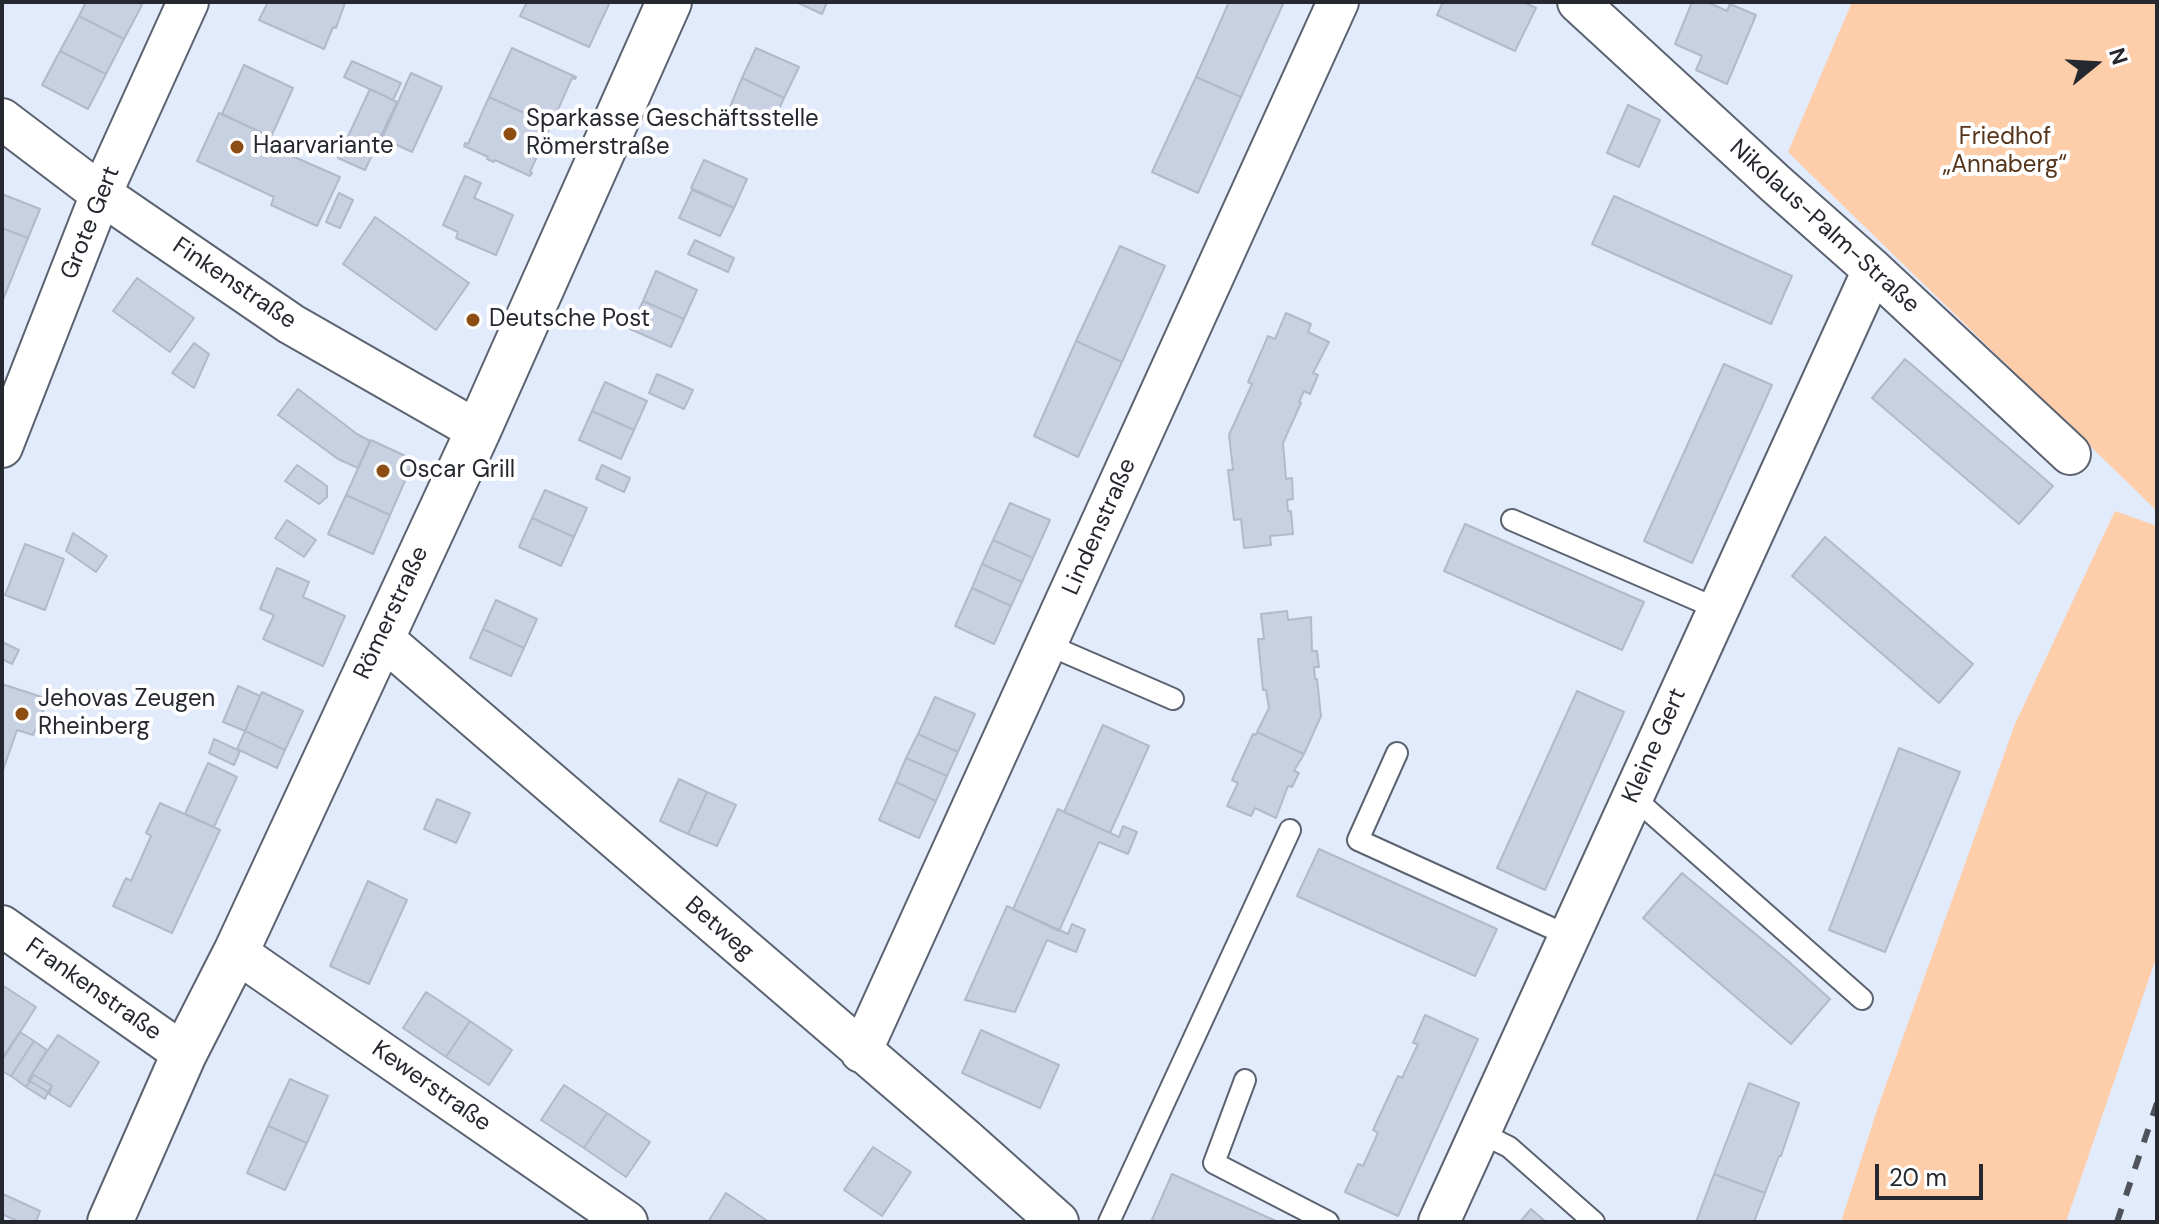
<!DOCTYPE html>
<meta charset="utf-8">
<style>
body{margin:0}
#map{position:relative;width:2159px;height:1224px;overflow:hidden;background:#e2ebfc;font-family:"DM Sans",sans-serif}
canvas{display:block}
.frame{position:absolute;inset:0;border:4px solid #25282e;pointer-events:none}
.north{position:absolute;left:2055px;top:24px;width:80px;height:80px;-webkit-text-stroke:6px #fff;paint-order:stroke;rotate:72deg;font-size:22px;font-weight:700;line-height:32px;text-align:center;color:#25282e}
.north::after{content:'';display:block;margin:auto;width:28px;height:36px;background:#25282e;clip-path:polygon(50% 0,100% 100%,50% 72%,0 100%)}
.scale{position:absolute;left:1875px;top:1164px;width:108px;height:36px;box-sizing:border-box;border:4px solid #25282e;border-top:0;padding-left:10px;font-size:24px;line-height:28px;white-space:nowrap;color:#25282e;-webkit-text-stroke:6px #fff;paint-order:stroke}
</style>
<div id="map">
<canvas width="2159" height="1224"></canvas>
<div class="frame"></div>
<div class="north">N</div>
<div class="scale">20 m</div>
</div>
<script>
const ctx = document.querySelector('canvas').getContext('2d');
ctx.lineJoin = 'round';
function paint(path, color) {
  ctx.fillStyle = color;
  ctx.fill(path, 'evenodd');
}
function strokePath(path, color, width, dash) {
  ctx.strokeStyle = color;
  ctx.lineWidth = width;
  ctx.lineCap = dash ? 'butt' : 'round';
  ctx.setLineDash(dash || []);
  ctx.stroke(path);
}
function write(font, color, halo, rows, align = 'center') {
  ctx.font = font + ' "DM Sans",sans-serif';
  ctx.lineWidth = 8;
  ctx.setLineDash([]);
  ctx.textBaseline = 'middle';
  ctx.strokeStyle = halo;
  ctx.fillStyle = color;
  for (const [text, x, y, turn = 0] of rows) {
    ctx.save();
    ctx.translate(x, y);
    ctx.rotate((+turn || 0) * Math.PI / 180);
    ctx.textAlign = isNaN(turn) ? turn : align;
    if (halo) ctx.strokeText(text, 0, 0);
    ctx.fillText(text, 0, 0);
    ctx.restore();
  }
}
paint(new Path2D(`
 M1852,2H2157V511L1788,152Z
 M2115,511L2157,526V955L2066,1222H1841L1878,1107L2015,724Z`), '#fecda9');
const building = new Path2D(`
 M86,2H137L142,5L124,39L79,16Z
 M268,2H343L345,3L336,28L333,27L324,49L259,20Z
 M527,2H610L589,47L520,16Z
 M796,2H827L822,14Z
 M1229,2H1284L1241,97L1196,77Z
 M1443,2H1523L1536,8L1515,51L1437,15Z
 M1692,2H1707L1727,11L1730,4L1756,15L1727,84L1696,70L1702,56L1675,44Z
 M79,16L124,39L106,74L60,51Z
 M512,48L576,77L575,79L572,78L551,125L489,97Z
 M756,48L799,67L784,98L742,78Z
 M60,51L106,74L88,109L42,85Z
 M352,61L401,83L393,100L344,77Z
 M244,65L293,88L271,137L222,114Z
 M411,73L442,87L412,152L382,138Z
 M1196,77L1241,97L1198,193L1152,172Z
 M742,78L784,98L771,126L730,107Z
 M370,89L397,102L365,170L338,158Z
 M489,97L551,125L530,172L532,173L530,176L495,160L494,162L487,159L488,157L464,146L465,143L468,144Z
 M1628,105L1660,120L1639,167L1607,153Z
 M219,113L271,137L267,145L340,177L317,226L271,205L274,197L197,161Z
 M704,160L747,179L734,208L691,188Z
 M465,176L481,183L474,198L513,215L496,255L456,238L458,232L443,225Z
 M692,190L734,208L720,236L679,218Z
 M339,193L353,200L340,228L326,222Z
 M2,194L40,209L28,238L2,228Z
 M1614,196L1792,276L1771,324L1592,244Z
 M375,217L469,283L436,330L343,264Z
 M2,228L28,238L2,302Z
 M695,240L734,258L728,272L688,254Z
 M1120,246L1165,266L1122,362L1076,341Z
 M656,271L697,290L684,319L643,301Z
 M137,278L194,318L170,352L113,311Z
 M643,301L684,319L671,347L630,329Z
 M1286,313L1311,324L1308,332L1329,342L1313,373L1318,375L1310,394L1304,391L1299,402L1301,403L1283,443L1286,479L1292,478L1293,499L1287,500L1288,511H1291L1293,534L1270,536L1271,545L1244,548L1241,519L1234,520L1228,470H1233L1229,435L1252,384L1248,382L1268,336L1275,339Z
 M1076,341L1122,362L1078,457L1034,436Z
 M194,343L209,354L194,388L172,373Z
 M1905,359L2053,486L2019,524L1872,398Z
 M1724,364L1772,385L1692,563L1644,541Z
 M657,374L693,390L684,409L649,393Z
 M605,382L647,401L634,430L592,411Z
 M298,389L357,434L370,441L358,468L338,459L278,415Z
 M592,411L634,430L621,459L579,440Z
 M371,440L414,460L390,515L346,495Z
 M297,465L327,486V497L319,504L285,481Z
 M602,465L630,478L624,492L596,479Z
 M545,490L587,508L574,537L532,518Z
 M346,495L390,515L373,554L328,534Z
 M1010,503L1050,520L1033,558L993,540Z
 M532,518L574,537L561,566L519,547Z
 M287,520L316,540L304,557L275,538Z
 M1465,524L1644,602L1622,650L1444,571Z
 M73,533L107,556L96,572L66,551Z
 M1825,537L1973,664L1939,703L1792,576Z
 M993,540L1033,558L1022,582L982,564Z
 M25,544L64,559L45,610L5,595Z
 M982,564L1022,582L1011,606L972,588Z
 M277,568L309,582L303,597L345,616L323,666L263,639L274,615L260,609Z
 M972,588L1011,606L994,644L955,626Z
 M496,600L537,619L524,648L483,629Z
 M1287,611L1288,620L1311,617L1312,651H1317L1319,667H1314L1315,679H1317L1321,716L1304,754L1257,732L1269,708L1266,690H1263L1258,639H1264L1261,614Z
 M483,629L524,648L511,676L470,658Z
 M2,642L19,650L12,664L2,659Z
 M2,684L48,699L33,735L17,730L2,773Z
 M238,686L260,696L245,731L223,722Z
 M1577,691L1624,712L1545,890L1497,868Z
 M262,692L303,711L285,750L245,731Z
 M935,697L975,714L958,752L918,734Z
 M1103,725L1149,746L1110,833L1064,812Z
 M245,731L285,750L277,768L237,749Z
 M1257,732L1304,754L1294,771L1299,773L1292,787L1288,786L1276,818L1255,808L1251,816L1227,806L1238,783L1232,780L1253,734L1256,735Z
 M918,734L958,752L947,776L906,758Z
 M214,739L240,751L234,765L209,753Z
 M1899,748L1960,772L1885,952L1829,930Z
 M906,758L947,776L936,801L896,782Z
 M208,763L237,777L214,827L185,814Z
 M679,779L707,792L688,834L660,821Z
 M896,782L936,801L919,838L879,820Z
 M707,792L736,805L717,846L688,834Z
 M437,799L470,813L456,843L424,829Z
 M160,803L220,830L172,933L113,906L126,878L131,881L151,836L146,833Z
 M1058,809L1119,837L1123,826L1137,832L1128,854L1099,842L1059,931L1013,909Z
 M1319,849L1497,929L1475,976L1297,896Z
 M1682,873L1788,961L1830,999L1791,1044L1643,918Z
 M368,881L407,900L369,984L330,966Z
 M1007,906L1068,934L1072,924L1085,930L1076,952L1047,940L1015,1012L965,1000Z
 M2,985L36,1007L3,1059L2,1058Z
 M426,992L470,1021L446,1057L403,1028Z
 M1425,1015L1478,1039L1398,1216L1345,1192L1358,1164L1363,1166L1378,1133L1373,1130L1398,1076L1402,1078L1418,1044L1413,1043Z
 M470,1021L512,1050L489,1085L446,1057Z
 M981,1030L1059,1065L1040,1108L962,1073Z
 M20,1032L34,1041L11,1076L2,1071V1058Z
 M58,1035L99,1062L70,1107L49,1094L52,1086L34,1075L30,1081L28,1080Z
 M34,1041L47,1050L28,1080L30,1081L26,1087L11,1076Z
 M34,1075L52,1086L48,1092L30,1081Z
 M290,1079L328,1096L307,1143L268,1126Z
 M30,1081L48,1092L45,1099L26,1087Z
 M1749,1083L1799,1103L1781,1156H1779L1765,1193L1714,1174Z
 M564,1085L607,1113L584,1148L541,1120Z
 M607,1113L650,1142L626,1177L584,1148Z
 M268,1126L307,1143L285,1190L247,1173Z
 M873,1147L911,1172L882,1216L844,1190Z
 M1172,1174L1278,1222H1151Z
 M1714,1174L1765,1193L1754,1222H1696Z
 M726,1193L769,1222H708Z
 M3,1194L40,1211L36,1222H19L2,1214Z
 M1531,1209L1546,1222H1520Z`);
paint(building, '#c8d1e1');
strokePath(building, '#b1baca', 2);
const lane = new Path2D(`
 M1512,520L1718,609
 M1046,644L1173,699
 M1397,753L1358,840L1569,936
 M1632,796L1862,999
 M1245,1080L1214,1163L1328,1222
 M1479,1132L1509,1147L1594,1222
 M1109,1222L1290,830`);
const street = new Path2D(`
 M1578,2L1777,185L1873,270L2070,454
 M2,119L101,194L291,324L478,431
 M2,447L101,194L188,2
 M381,637L965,1139L1058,1222
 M2,926L184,1054
 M236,952L627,1222
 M861,1052L1338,2
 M1439,1222L1873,270`);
const secondary = new Path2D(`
 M110,1222L184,1054L236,952L478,431L669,2`);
strokePath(lane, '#5b6371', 24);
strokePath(street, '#5b6371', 44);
strokePath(secondary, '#5b6371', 48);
strokePath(lane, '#fff', 20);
strokePath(street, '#fff', 40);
strokePath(secondary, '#fff', 44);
strokePath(new Path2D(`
 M2117,1222L2157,1103`), '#4f535c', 6, [14, 14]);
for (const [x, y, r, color] of [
 [510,134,8,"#8d4e13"],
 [237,147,8,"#8d4e13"],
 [473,320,8,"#8d4e13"],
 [383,471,8,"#8d4e13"],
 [22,714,8,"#8d4e13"]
]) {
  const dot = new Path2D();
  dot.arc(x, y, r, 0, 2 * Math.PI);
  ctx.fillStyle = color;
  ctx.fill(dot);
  strokePath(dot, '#fff', 3);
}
write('24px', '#25282e', '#fff', [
 ["Sparkasse Geschäftsstelle",526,120],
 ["Römerstraße",526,148],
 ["Haarvariante",253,147],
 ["Deutsche Post",489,320],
 ["Oscar Grill",399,471],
 ["Jehovas Zeugen",38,700],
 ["Rheinberg",38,728]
], 'left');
write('24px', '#54341a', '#fff', [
 ["Friedhof",2005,138],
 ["„Annaberg“",2005,166]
]);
write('24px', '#25282e', '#fff', [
 ["Grote Gert",91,223,-68],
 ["Nikolaus-Palm-Straße",1824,227,42],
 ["Finkenstraße",234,284,34],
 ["Lindenstraße",1100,527,-66],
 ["Römerstraße",392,613,-65],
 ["Kleine Gert",1655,746,-66],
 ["Betweg",719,929,41],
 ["Frankenstraße",93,990,35],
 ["Kewerstraße",431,1087,35]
]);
</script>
